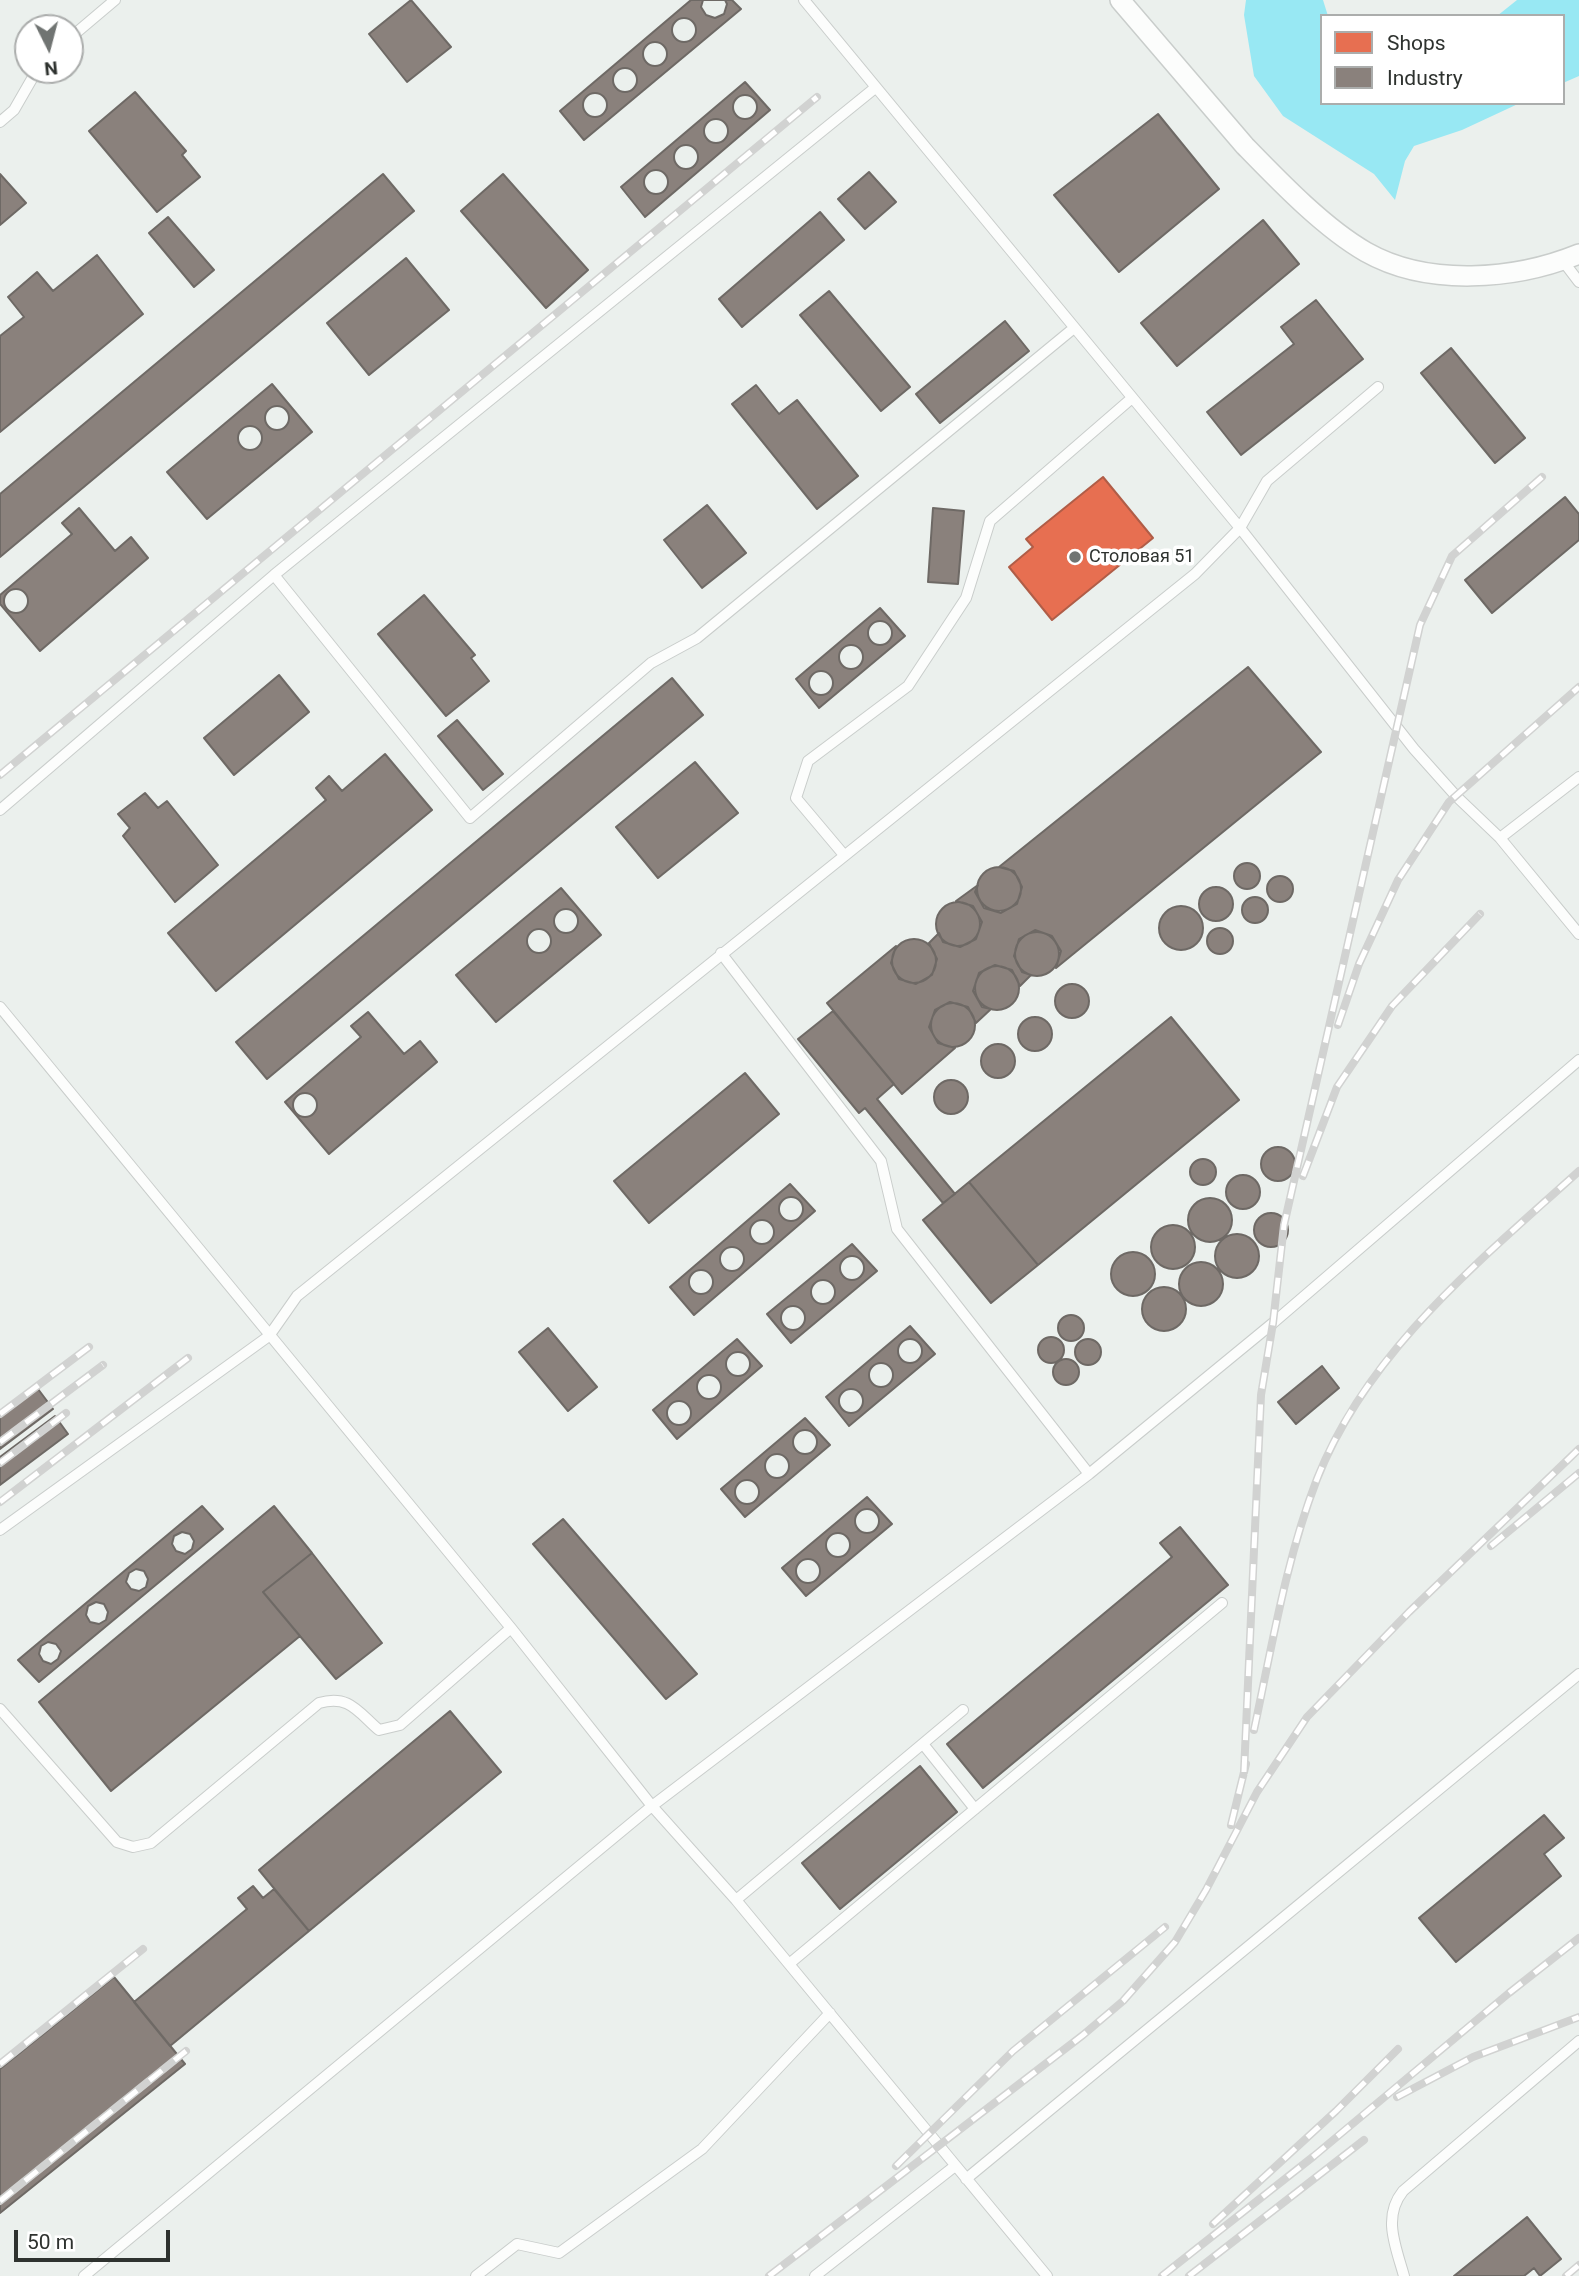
<!DOCTYPE html>
<meta charset="utf-8">
<style>
body{margin:0}
#map{position:relative;width:1579px;height:2276px;overflow:hidden;background:#ebf0ed;font-family:Roboto,sans-serif}
canvas{display:block}
.legend{position:absolute;left:1320px;top:14px;width:245px;height:91px;box-sizing:border-box;background:#fff;border:2px solid #abadac;margin:0;padding:9px 12px;list-style:none;font-size:21px;color:#2e322f}
.legend li{display:flex;align-items:center;gap:14px;height:35px}
.legend b{width:35px;border:2px solid #abadac}
.north{position:absolute;left:14px;top:14px;width:70px;height:70px;box-sizing:border-box;background:#fff;border:2px solid #abadac;border-radius:50%;rotate:174deg;font-size:19px;font-weight:700;line-height:28px;text-align:center;color:#2e322f}
.north::after{content:'';display:block;margin:auto;width:24px;height:32px;background:#707472;clip-path:polygon(50% 0,100% 100%,50% 72%,0 100%)}
.scale{position:absolute;left:14px;top:2230px;width:156px;height:32px;box-sizing:border-box;border:4px solid #2e322f;border-top:0;padding-left:9px;font-size:21px;line-height:24px;white-space:nowrap;color:#2e322f;-webkit-text-stroke:5px #fff;paint-order:stroke}
</style>
<div id="map">
<canvas width="1579" height="2276"></canvas>
<ul class="legend">
<li><b style="height:19px;background:#e76f51"></b>Shops</li>
<li><b style="height:19px;background:#8a817c"></b>Industry</li>
</ul>
<div class="north">N</div>
<div class="scale">50 m</div>
</div>
<script>
const ctx = document.querySelector('canvas').getContext('2d');
ctx.lineJoin = 'round';
function paint(path, color) {
  ctx.fillStyle = color;
  ctx.fill(path, 'evenodd');
}
function strokePath(path, color, width, dash) {
  ctx.strokeStyle = color;
  ctx.lineWidth = width;
  ctx.lineCap = dash ? 'butt' : 'round';
  ctx.setLineDash(dash || []);
  ctx.stroke(path);
}
function write(font, color, halo, rows, align = 'center') {
  ctx.font = font + ' Roboto,sans-serif';
  ctx.lineWidth = 7;
  ctx.setLineDash([]);
  ctx.textBaseline = 'middle';
  ctx.strokeStyle = halo;
  ctx.fillStyle = color;
  for (const [text, x, y, turn = 0] of rows) {
    ctx.save();
    ctx.translate(x, y);
    ctx.rotate((+turn || 0) * Math.PI / 180);
    ctx.textAlign = isNaN(turn) ? turn : align;
    if (halo) ctx.strokeText(text, 0, 0);
    ctx.fillText(text, 0, 0);
    ctx.restore();
  }
}
paint(new Path2D(`
 M1246,0H1323L1328,16H1322V103H1520L1462,130L1414,146L1405,161L1395,200L1374,174L1283,116L1254,76L1244,15Z
 M1517,0H1579V76L1563,83V16H1497Z`), '#98e8f3');
const shops = new Path2D(`
 M1103,477L1153,538L1052,620L1009,567L1033,547L1026,539Z`);
paint(shops, '#e76f51');
strokePath(shops, '#b05d47', 2);
const industry = new Path2D(`
 M411,0L451,47L407,82L369,34Z
 M691,0H732L741,9L584,140L560,111Z
 M703,0H725L727,4L724,14L715,18L706,15L701,7Z
 M672 30a12 12 0 1 1 24 0a12 12 0 1 1-24 0Z
 M643 54a12 12 0 1 1 24 0a12 12 0 1 1-24 0Z
 M613 80a12 12 0 1 1 24 0a12 12 0 1 1-24 0Z
 M745,82L770,110L645,217L621,187Z
 M135,92L186,151L182,155L200,177L157,212L89,131Z
 M583 105a12 12 0 1 1 24 0a12 12 0 1 1-24 0Z
 M733 107a12 12 0 1 1 24 0a12 12 0 1 1-24 0Z
 M1158,114L1219,189L1119,272L1054,195Z
 M704 131a12 12 0 1 1 24 0a12 12 0 1 1-24 0Z
 M674 157a12 12 0 1 1 24 0a12 12 0 1 1-24 0Z
 M644 182a12 12 0 1 1 24 0a12 12 0 1 1-24 0Z
 M869,172L896,202L865,229L838,199Z
 M0,174L26,203L0,225Z
 M383,174L414,211L0,557V494Z
 M503,174L588,270L546,308L461,211Z
 M820,212L844,240L742,327L719,299Z
 M168,217L214,270L194,287L149,233Z
 M1263,220L1299,264L1177,366L1141,323Z
 M97,255L143,314L0,432V336L24,317L8,297L37,272L53,291Z
 M406,258L449,310L369,375L327,323Z
 M829,291L910,387L881,411L800,315Z
 M1316,300L1363,359L1241,455L1207,412L1294,344L1281,327Z
 M1005,321L1029,351L940,423L916,394Z
 M1451,348L1525,438L1495,463L1421,373Z
 M272,384L312,432L207,519L167,472Z
 M756,385L779,414L797,400L858,476L817,509L732,404Z
 M265 418a12 12 0 1 1 24 0a12 12 0 1 1-24 0Z
 M238 438a12 12 0 1 1 24 0a12 12 0 1 1-24 0Z
 M1565,497L1579,514V540L1492,613L1465,580Z
 M707,505L746,553L702,588L664,540Z
 M79,508L115,551L131,537L148,558L40,651L0,604V595L72,534L62,523Z
 M933,508L964,511L958,584L928,582Z
 M4 601a12 12 0 1 1 24 0a12 12 0 1 1-24 0Z
 M424,595L475,655L471,658L489,681L446,716L378,634Z
 M880,608L905,636L819,708L796,679Z
 M868 633a12 12 0 1 1 24 0a12 12 0 1 1-24 0Z
 M839 657a12 12 0 1 1 24 0a12 12 0 1 1-24 0Z
 M1248,667L1321,752L1056,968L1061,951L1052,936L1035,930L1019,939L1014,956L1022,972L1031,975L1020,986L1012,970L995,965L979,973L973,991L982,1007L991,1009L976,1023L968,1007L950,1002L935,1010L929,1027L938,1043L955,1048L902,1094L827,1003L896,946L891,963L899,979L916,984L932,975L937,959L929,943L939,933L943,942L960,947L976,939L982,922L973,906L956,901L978,885L975,892L984,908L1001,913L1017,904L1022,887L1014,871L999,867Z
 M809 683a12 12 0 1 1 24 0a12 12 0 1 1-24 0Z
 M279,675L309,712L234,775L204,738Z
 M672,678L703,715L267,1079L236,1042Z
 M457,720L503,774L483,790L438,736Z
 M385,754L432,810L216,991L168,933L326,800L316,788L329,776L342,791Z
 M695,762L738,813L658,878L616,827Z
 M145,793L158,808L167,801L218,865L175,902L123,836L130,828L118,814Z
 M1234 876a13 13 0 1 1 26 0a13 13 0 1 1-26 0Z
 M977 889a22 22 0 1 1 44 0a22 22 0 1 1-44 0Z
 M1267 889a13 13 0 1 1 26 0a13 13 0 1 1-26 0Z
 M1199 904a17 17 0 1 1 34 0a17 17 0 1 1-34 0Z
 M561,888L601,935L496,1022L456,975Z
 M1242 910a13 13 0 1 1 26 0a13 13 0 1 1-26 0Z
 M936 924a22 22 0 1 1 44 0a22 22 0 1 1-44 0Z
 M1159 928a22 22 0 1 1 44 0a22 22 0 1 1-44 0Z
 M554 921a12 12 0 1 1 24 0a12 12 0 1 1-24 0Z
 M1207 941a13 13 0 1 1 26 0a13 13 0 1 1-26 0Z
 M527 941a12 12 0 1 1 24 0a12 12 0 1 1-24 0Z
 M1015 954a22 22 0 1 1 44 0a22 22 0 1 1-44 0Z
 M892 961a22 22 0 1 1 44 0a22 22 0 1 1-44 0Z
 M975 988a22 22 0 1 1 44 0a22 22 0 1 1-44 0Z
 M1055 1001a17 17 0 1 1 34 0a17 17 0 1 1-34 0Z
 M931 1025a22 22 0 1 1 44 0a22 22 0 1 1-44 0Z
 M833,1011L894,1084L877,1099L955,1194L943,1203L865,1108L859,1113L798,1039Z
 M368,1012L404,1054L420,1041L437,1062L329,1154L285,1102L361,1037L351,1026Z
 M1018 1034a17 17 0 1 1 34 0a17 17 0 1 1-34 0Z
 M1171,1017L1239,1100L1038,1265L969,1182Z
 M981 1061a17 17 0 1 1 34 0a17 17 0 1 1-34 0Z
 M745,1073L779,1114L649,1223L614,1181Z
 M934 1097a17 17 0 1 1 34 0a17 17 0 1 1-34 0Z
 M293 1105a12 12 0 1 1 24 0a12 12 0 1 1-24 0Z
 M1261 1164a17 17 0 1 1 34 0a17 17 0 1 1-34 0Z
 M1190 1172a13 13 0 1 1 26 0a13 13 0 1 1-26 0Z
 M1226 1192a17 17 0 1 1 34 0a17 17 0 1 1-34 0Z
 M969,1182L1038,1265L991,1303L923,1220Z
 M790,1184L815,1211L694,1315L670,1287Z
 M779 1209a12 12 0 1 1 24 0a12 12 0 1 1-24 0Z
 M1188 1220a22 22 0 1 1 44 0a22 22 0 1 1-44 0Z
 M1254 1230a17 17 0 1 1 34 0a17 17 0 1 1-34 0Z
 M750 1232a12 12 0 1 1 24 0a12 12 0 1 1-24 0Z
 M1151 1247a22 22 0 1 1 44 0a22 22 0 1 1-44 0Z
 M1215 1256a22 22 0 1 1 44 0a22 22 0 1 1-44 0Z
 M852,1244L877,1271L791,1343L767,1314Z
 M720 1259a12 12 0 1 1 24 0a12 12 0 1 1-24 0Z
 M1111 1274a22 22 0 1 1 44 0a22 22 0 1 1-44 0Z
 M840 1268a12 12 0 1 1 24 0a12 12 0 1 1-24 0Z
 M1179 1284a22 22 0 1 1 44 0a22 22 0 1 1-44 0Z
 M689 1282a12 12 0 1 1 24 0a12 12 0 1 1-24 0Z
 M811 1292a12 12 0 1 1 24 0a12 12 0 1 1-24 0Z
 M1142 1309a22 22 0 1 1 44 0a22 22 0 1 1-44 0Z
 M781 1318a12 12 0 1 1 24 0a12 12 0 1 1-24 0Z
 M1058 1328a13 13 0 1 1 26 0a13 13 0 1 1-26 0Z
 M910,1326L935,1354L849,1426L826,1397Z
 M548,1328L597,1387L568,1411L519,1352Z
 M1038 1350a13 13 0 1 1 26 0a13 13 0 1 1-26 0Z
 M898 1351a12 12 0 1 1 24 0a12 12 0 1 1-24 0Z
 M737,1339L762,1366L677,1439L653,1410Z
 M1075 1352a13 13 0 1 1 26 0a13 13 0 1 1-26 0Z
 M726 1364a12 12 0 1 1 24 0a12 12 0 1 1-24 0Z
 M1053 1372a13 13 0 1 1 26 0a13 13 0 1 1-26 0Z
 M869 1375a12 12 0 1 1 24 0a12 12 0 1 1-24 0Z
 M1322,1366L1339,1388L1296,1424L1278,1402Z
 M697 1387a12 12 0 1 1 24 0a12 12 0 1 1-24 0Z
 M35,1385L53,1409L0,1449V1412Z
 M839 1401a12 12 0 1 1 24 0a12 12 0 1 1-24 0Z
 M667 1413a12 12 0 1 1 24 0a12 12 0 1 1-24 0Z
 M55,1416L68,1434L0,1485V1457Z
 M805,1418L830,1445L745,1517L721,1489Z
 M793 1442a12 12 0 1 1 24 0a12 12 0 1 1-24 0Z
 M765 1466a12 12 0 1 1 24 0a12 12 0 1 1-24 0Z
 M735 1492a12 12 0 1 1 24 0a12 12 0 1 1-24 0Z
 M867,1497L892,1524L806,1596L782,1568Z
 M202,1506L223,1529L39,1682L18,1660ZM182,1532L190,1534L194,1541L192,1549L185,1554L176,1551L172,1544L174,1536ZM136,1569L144,1571L148,1579L146,1587L139,1591L131,1589L126,1582L129,1573ZM96,1602L104,1604L108,1612L106,1620L99,1624L90,1622L86,1615L88,1606ZM48,1642L56,1644L61,1651L58,1659L51,1664L43,1661L39,1654L41,1646Z
 M274,1506L312,1553L263,1592L300,1636L111,1791L39,1702Z
 M855 1521a12 12 0 1 1 24 0a12 12 0 1 1-24 0Z
 M563,1519L697,1674L666,1699L533,1544Z
 M1180,1527L1228,1585L983,1788L947,1744L1172,1557L1160,1543Z
 M826 1545a12 12 0 1 1 24 0a12 12 0 1 1-24 0Z
 M312,1553L382,1643L336,1679L263,1592Z
 M796 1571a12 12 0 1 1 24 0a12 12 0 1 1-24 0Z
 M450,1711L501,1772L309,1931L259,1870Z
 M920,1766L957,1812L840,1909L802,1863Z
 M1544,1815L1564,1838L1544,1854L1561,1876L1456,1962L1419,1918Z
 M253,1886L263,1898L274,1889L309,1931L170,2046L134,2002L247,1909L238,1898Z
 M114,1977L185,2064L0,2213V2069Z
 M1527,2217L1561,2259L1540,2276L1534,2268L1524,2276H1454Z`);
paint(industry, '#8a817c');
strokePath(industry, '#6e6965', 2);
const service = new Path2D(`
 M804,0L1240,528L1414,749L1456,796L1500,838L1579,934
 M70,38L115,0
 M0,122L14,110L37,70
 M1563,261L1579,282
 M274,575L470,818L651,663L697,638L1074,328
 M0,810L274,575L875,88
 M1500,838L1579,777
 M844,855L796,798L808,761L908,686L966,598L990,521L1132,398
 M721,953L881,1161L897,1229L1089,1474
 M0,1007L511,1628L652,1806L736,1900L1047,2276
 M0,1530L269,1336L297,1296L1195,574L1240,528L1267,481L1378,387
 M0,1709L117,1842L133,1847L151,1843L319,1703C349,1694 358,1712 379,1730L400,1725L511,1628
 M923,1744L975,1809
 M736,1900L963,1710
 M789,1964L1222,1603
 M966,2179L1579,1674
 M84,2276L652,1806L1089,1474L1273,1323L1579,1060
 M476,2276L517,2244L559,2253L702,2149L830,2013
 M815,2276L955,2166
 M1404,2276C1396,2247 1382,2217 1403,2191L1579,2041`);
const minor = new Path2D(`
 M1120,0L1245,146C1279,181 1324,228 1366,252C1428,287 1515,280 1579,254`);
strokePath(service, '#c9cdcb', 12);
strokePath(minor, '#c9cdcb', 22);
strokePath(service, '#fcfdfc', 10);
strokePath(minor, '#fcfdfc', 19);
const rail = new Path2D(`
 M0,775L817,97
 M1338,1025L1359,964L1398,880L1449,802L1579,687
 M1303,1176L1337,1087L1392,1006L1480,914
 M0,1414L89,1347
 M0,1442L103,1365
 M0,1463L66,1413
 M0,1502L188,1358
 M1491,1546L1579,1473
 M1254,1730C1272,1646 1286,1559 1317,1479C1368,1350 1480,1261 1579,1171
 M1244,1772L1261,1395L1273,1323L1284,1225L1420,625L1452,556L1542,477
 M1231,1825L1246,1764
 M0,2064L143,1949
 M1397,2097L1473,2057L1579,2017
 M896,2166L1013,2051L1165,1927
 M0,2201L186,2051
 M1213,2224L1336,2111L1398,2049
 M769,2276L1083,2035L1123,2001L1175,1942L1206,1890L1257,1792L1307,1717L1409,1612L1579,1449
 M1162,2276L1314,2156L1509,1993L1579,1938
 M1189,2276L1364,2140
 M1566,2276L1579,2265`);
strokePath(rail, '#d1d2d1', 8);
strokePath(rail, '#fff', 5, [16]);
for (const [x, y, r, color] of [
 [1075,557,7,"#707472"]
]) {
  const dot = new Path2D();
  dot.arc(x, y, r, 0, 2 * Math.PI);
  ctx.fillStyle = color;
  ctx.fill(dot);
  strokePath(dot, '#fff', 2.5);
}
write('18px', '#2e322f', '#fff', [
 ["Столовая 51",1089,557]
], 'left');
</script>
